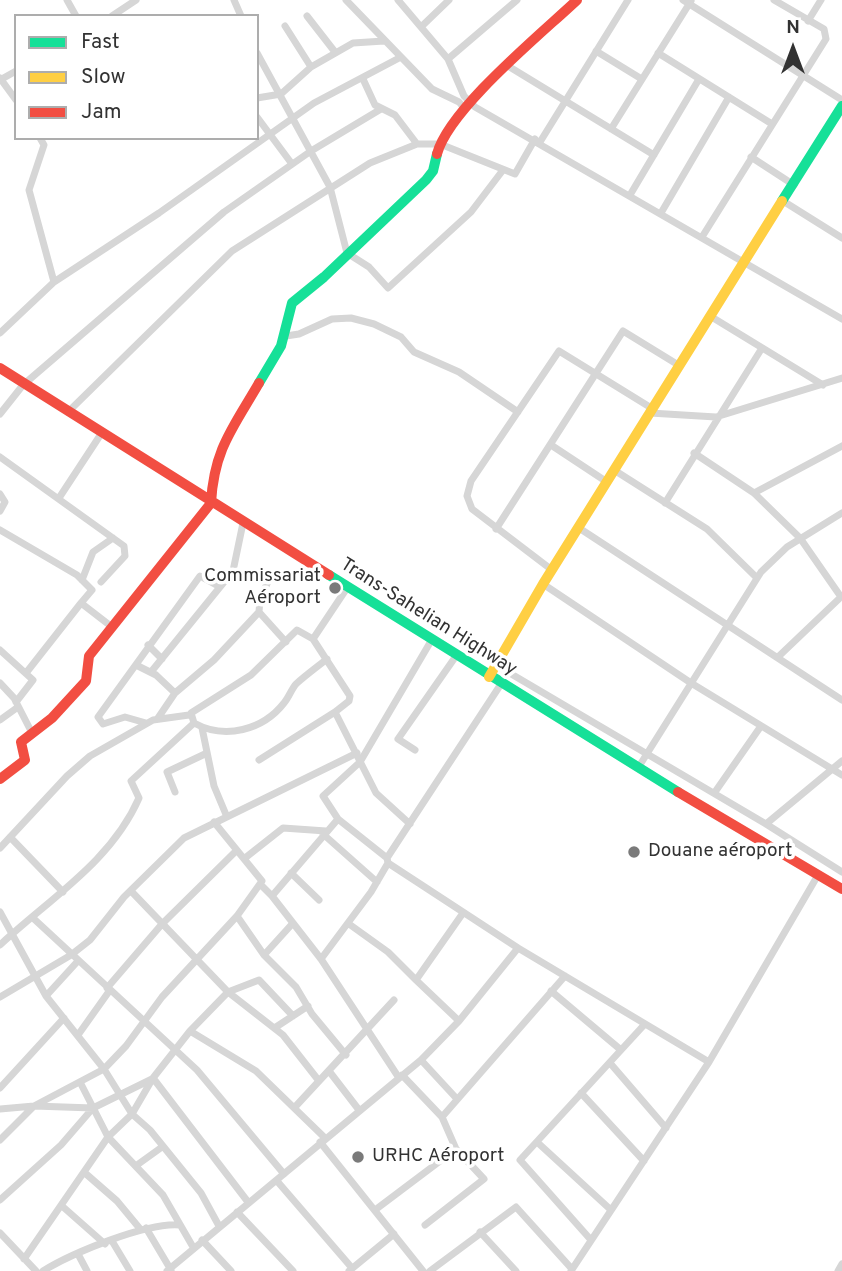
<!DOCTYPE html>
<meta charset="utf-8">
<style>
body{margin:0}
#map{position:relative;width:842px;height:1271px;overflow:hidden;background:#fff;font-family:Overpass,sans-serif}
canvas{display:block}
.legend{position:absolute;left:14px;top:14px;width:245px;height:126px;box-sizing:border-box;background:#fff;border:2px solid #adadad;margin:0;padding:9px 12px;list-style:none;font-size:21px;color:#323232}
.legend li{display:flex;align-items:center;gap:14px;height:35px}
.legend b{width:35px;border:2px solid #adadad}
.north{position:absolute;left:758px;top:14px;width:70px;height:70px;-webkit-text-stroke:5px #fff;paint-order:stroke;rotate:0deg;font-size:19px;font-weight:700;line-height:28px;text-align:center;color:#323232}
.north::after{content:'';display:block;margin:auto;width:24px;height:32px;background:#323232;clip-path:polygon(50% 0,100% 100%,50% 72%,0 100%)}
</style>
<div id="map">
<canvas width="842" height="1271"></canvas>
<ul class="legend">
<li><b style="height:9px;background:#16e098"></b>Fast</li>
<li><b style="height:9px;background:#ffcf43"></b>Slow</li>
<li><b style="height:9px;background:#f24e42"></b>Jam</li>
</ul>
<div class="north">N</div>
</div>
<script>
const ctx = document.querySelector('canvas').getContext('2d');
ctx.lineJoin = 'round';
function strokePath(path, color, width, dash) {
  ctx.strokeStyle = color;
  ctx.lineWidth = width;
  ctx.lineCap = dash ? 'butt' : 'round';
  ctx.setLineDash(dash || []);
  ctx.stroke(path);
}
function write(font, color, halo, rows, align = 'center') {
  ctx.font = font + ' Overpass,sans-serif';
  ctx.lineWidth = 7;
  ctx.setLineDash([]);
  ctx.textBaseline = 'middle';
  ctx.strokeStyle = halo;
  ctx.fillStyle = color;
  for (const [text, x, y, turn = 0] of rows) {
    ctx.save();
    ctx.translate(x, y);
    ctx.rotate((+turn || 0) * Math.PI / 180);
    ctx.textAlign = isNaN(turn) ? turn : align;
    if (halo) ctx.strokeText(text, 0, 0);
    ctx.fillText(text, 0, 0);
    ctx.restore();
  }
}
strokePath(new Path2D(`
 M67,0L76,16
 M234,0L241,16
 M346,0L432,89L459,102L465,109
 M398,0L448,59L464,96L475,107L842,319
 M683,0L842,100
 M112,16L136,0
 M307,16L335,52
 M808,21L821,0
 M285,26L311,67
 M421,27L449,0
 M596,51L640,78
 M257,53L330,187L347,253L369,267L388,288L471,212L503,170
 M658,53L772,124
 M448,59L517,0
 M508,66L654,155
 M0,78L16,100
 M363,79L375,105L395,115L417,144H440L515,174L535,139
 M0,80L16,71
 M257,98L281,94L311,67L353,43L384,41
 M257,117L292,164
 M611,129L691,1
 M540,142L628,0
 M751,157L794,185
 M630,195L699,79
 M783,201L842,238
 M661,213L729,97
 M702,237L826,39L824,29L774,0
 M54,282L159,213L314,103L401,57
 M710,316L823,385
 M0,333L54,282L29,190L44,145L40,138
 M286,336L299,334L332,319L351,318L374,324L401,337L414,352L459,372L518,412
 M68,412L232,251L370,163L417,144
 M650,413L716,417L842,378
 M0,414L23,385L224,212L311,151L381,109
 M551,445L607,482
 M694,453L754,493L800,538L841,597
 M0,457L124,546L125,556L101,582
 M614,470L707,529L757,578
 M754,493L842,446
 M0,494L5,502L0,511
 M59,498L101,434
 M665,503L762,348
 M579,528L842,700
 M496,529L623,331L680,366
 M0,530L77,575L92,590L81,603L112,627
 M552,570L472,509L467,496L471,481L559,351L653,409
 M82,580L93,552L113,538
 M543,584L691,683L842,775
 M259,612L260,599L271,575
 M313,639L297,630L251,675L191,713L194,723C225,740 263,730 284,703C289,697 291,690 296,684C306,675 317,667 327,659
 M148,645L162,659
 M0,650L33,680L16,702
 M778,657L842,596
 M136,665L156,675L175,693L158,718
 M496,665L766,824
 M151,672L233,571L243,523
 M26,673L81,603
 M0,683L14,698L32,733
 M175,693L214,660L259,612L286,642
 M335,712L349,701L350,696L313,639L347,588
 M0,720L18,707
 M146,723L125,717L103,724L98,717L200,576L220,587
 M202,728L214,786L227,817
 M415,750L398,739L456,656
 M259,760L335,712L376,793L410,824
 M842,761L766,824L842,872
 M638,768L761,572L787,547L842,513
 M175,792L167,772L207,753
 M715,792L761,726
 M338,819L323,796L360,762L431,641
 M323,834L377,882
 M10,837L63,892
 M0,848L67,776L90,756L153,720L189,715
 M245,858L283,828L326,831
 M388,863L518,948L709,1062L818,875
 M291,873L319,900
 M260,884L272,896L338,819L387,858
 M131,891L228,992L283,1035L319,1081
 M272,896L321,959L399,1078
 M0,912L46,996L104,1069L132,1114L150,1130L201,1193L219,1226
 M237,916L264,955L296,987L312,1014L346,1055
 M33,918L197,1070L284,1174
 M349,924L388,952L416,980
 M0,945C49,899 111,862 139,798L131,781L194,723
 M264,955L293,923
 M321,959L371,892L388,863L387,858L501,684
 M107,988L162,924L236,851
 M551,991L621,1050
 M46,996L77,962
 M0,997L71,955L90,940L124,897L184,838L357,753
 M459,1021L416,980L463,913
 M276,1027L308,1006
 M190,1031L256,1071L325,1138
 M78,1035L110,990
 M421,1060L457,1099
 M610,1063L666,1128
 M329,1071L359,1110
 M402,1075L442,1117L565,976
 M153,1078L248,1202
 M80,1082L108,1137L163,1195L193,1247
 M0,1088L64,1018
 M581,1093L644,1161
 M295,1107L394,1000
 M0,1109L34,1106L104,1069L126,1046L162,997L237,916L262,881L214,822
 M0,1140L34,1106L93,1108L152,1079
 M320,1142L423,1271
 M537,1142L611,1210
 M137,1165L162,1147
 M85,1173L117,1201L141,1230
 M277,1181L352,1268
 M0,1200L61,1145L93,1108
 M62,1206L105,1244
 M375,1210L456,1149
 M237,1212L293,1271
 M425,1225L484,1179L456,1149L442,1117
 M146,1228L171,1270
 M480,1232L516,1271
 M0,1233L36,1271
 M202,1240L231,1271
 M591,1240L520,1160L644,1025
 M112,1241L130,1271
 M78,1254L87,1271
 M24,1259L108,1137L132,1114L153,1078L190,1031L228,992L259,980L293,1016
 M43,1271C72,1253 147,1222 180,1225
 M167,1271L421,1060L459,1021L518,948
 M349,1271L394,1234
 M430,1271L516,1207L572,1269
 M571,1271L709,1062
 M838,1271L842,1264`), '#d6d6d6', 7);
strokePath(new Path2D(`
 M782,201L842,106
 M259,383L281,346L292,303L324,277L426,180L433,171L437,154
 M329,575L678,792`), '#16e098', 10);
strokePath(new Path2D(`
 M489,677L543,584L782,201`), '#ffcf43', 10);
strokePath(new Path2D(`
 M437,154C449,109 541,34 577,0
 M0,368L329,575
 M0,779L25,760L21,742L52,718L86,681L89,656L211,503C214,449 233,428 259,383
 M678,792L842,889`), '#f24e42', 10);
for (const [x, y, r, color] of [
 [335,588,7,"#7a7a7a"],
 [634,852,7,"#7a7a7a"],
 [358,1157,7,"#7a7a7a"]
]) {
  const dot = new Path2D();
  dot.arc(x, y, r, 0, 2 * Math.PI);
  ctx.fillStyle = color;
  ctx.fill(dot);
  strokePath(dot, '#fff', 2.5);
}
write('19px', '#323232', '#fff', [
 ["Commissariat",321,577,"right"],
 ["Aéroport",321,599,"right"],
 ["Douane aéroport",648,852],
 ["URHC Aéroport",372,1157]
], 'left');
write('19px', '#323232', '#fff', [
 ["Trans-Sahelian Highway",428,618,32]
]);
</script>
